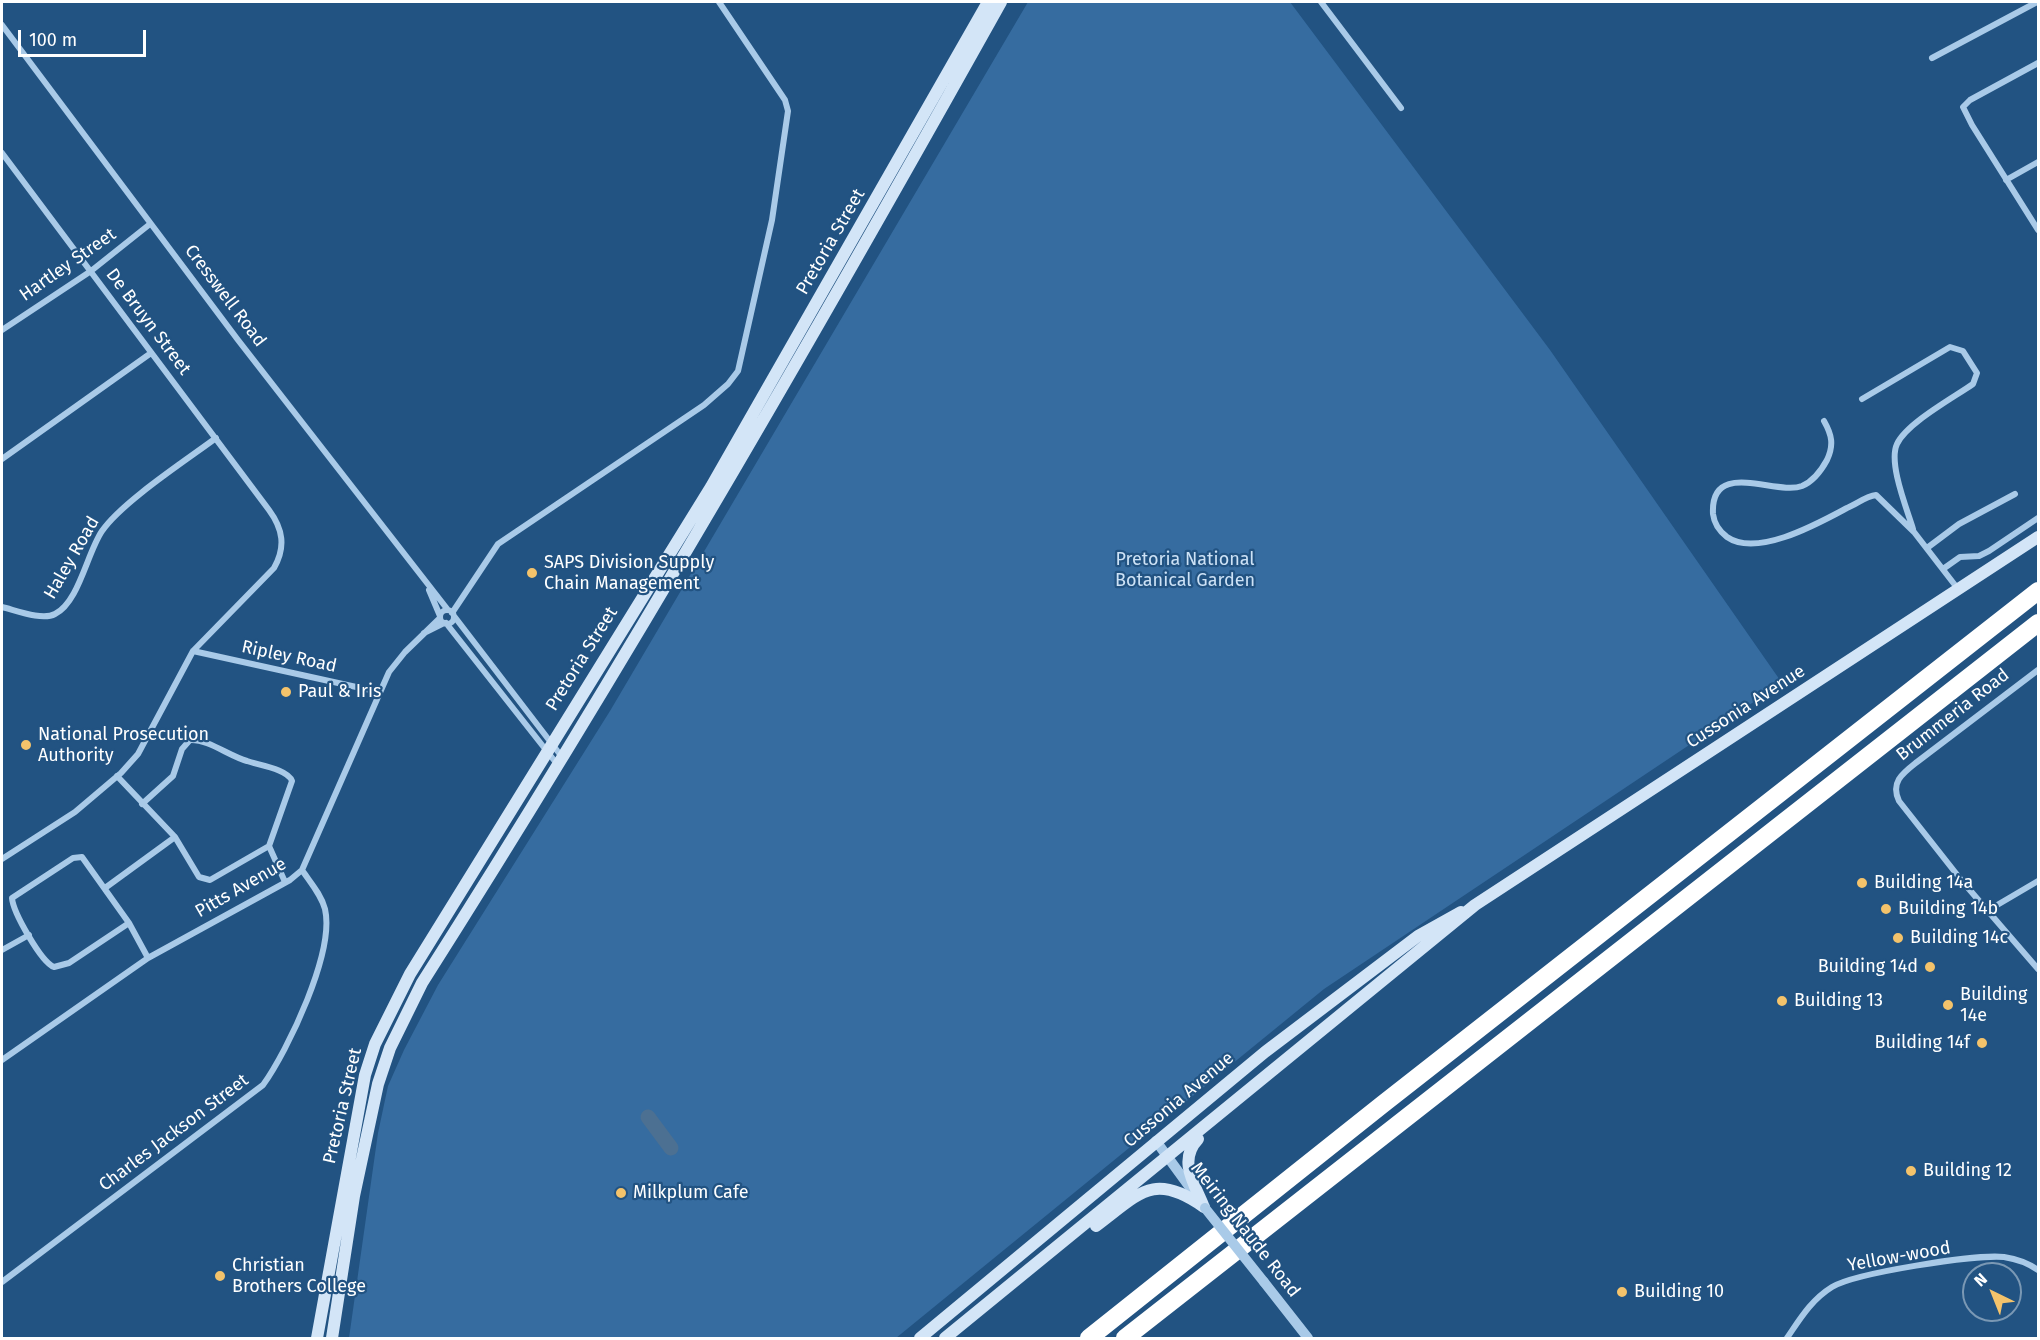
<!DOCTYPE html>
<style>
body{margin:0}
#map{position:relative;width:2040px;height:1340px;overflow:hidden;background:#225382;font-family:"Fira Sans",sans-serif}
canvas{display:block}
.frame{position:absolute;inset:0;border:3px solid #fff;pointer-events:none}
.north{position:absolute;left:1962px;top:1262px;width:60px;height:60px;box-sizing:border-box;background:#225382;border:2px solid #7a98b4;border-radius:50%;rotate:317deg;font-size:16px;font-weight:700;line-height:24px;text-align:center;color:#fff}
.north::after{content:'';display:block;margin:auto;width:21px;height:27px;background:#f4c36b;clip-path:polygon(50% 0,100% 100%,50% 72%,0 100%)}
.scale{position:absolute;left:18px;top:30px;width:128px;height:27px;box-sizing:border-box;border:3px solid #fff;border-top:0;padding-left:8px;font-size:18px;line-height:21px;white-space:nowrap;color:#fff;-webkit-text-stroke:4px #225382;paint-order:stroke}
</style>
<div id="map">
<canvas width="2040" height="1340"></canvas>
<div class="frame"></div>
<div class="north">N</div>
<div class="scale">100 m</div>
</div>
<script>
const ctx = document.querySelector('canvas').getContext('2d');
ctx.lineJoin = 'round';
function paint(path, color) {
  ctx.fillStyle = color;
  ctx.fill(path, 'evenodd');
}
function strokePath(path, color, width, dash) {
  ctx.strokeStyle = color;
  ctx.lineWidth = width;
  ctx.lineCap = dash ? 'butt' : 'round';
  ctx.setLineDash(dash || []);
  ctx.stroke(path);
}
function write(font, color, halo, rows, align = 'center') {
  ctx.font = font + ' "Fira Sans",sans-serif';
  ctx.lineWidth = 4.5;
  ctx.setLineDash([]);
  ctx.textBaseline = 'middle';
  ctx.strokeStyle = halo;
  ctx.fillStyle = color;
  for (const [text, x, y, turn = 0] of rows) {
    ctx.save();
    ctx.translate(x, y);
    ctx.rotate((+turn || 0) * Math.PI / 180);
    ctx.textAlign = isNaN(turn) ? turn : align;
    if (halo) ctx.strokeText(text, 0, 0);
    ctx.fillText(text, 0, 0);
    ctx.restore();
  }
}
paint(new Path2D(`
 M1028,2H1290L1550,350L1782,683L1324,989L896,1338H349L378,1133L388,1086L404,1050L438,985L610,711Z`), '#366ca0');
strokePath(new Path2D(`
 M648,1117L671,1148`), '#4c7092', 15);
strokePath(new Path2D(`
 M1321,2L1401,108
 M2,25L238,340L448,610
 M1932,58L2037,2
 M2038,63L1970,100L1963,107L1972,125L2038,230
 M2,153L269,510C283,529 286,547 274,568L193,651L138,754L121,773L75,812L2,859
 M2006,180L2038,162
 M2,330L91,271L150,224
 M1862,399L1950,347L1963,351L1977,373L1973,384C1953,398 1907,423 1897,444C1888,463 1907,509 1913,529
 M1824,421C1832,435 1834,445 1827,460C1821,471 1814,481 1802,486C1776,496 1710,458 1713,514C1714,522 1719,531 1727,537C1757,558 1819,523 1847,508C1857,504 1866,496 1876,495L1914,532L1958,589
 M2,459L151,353
 M1927,548L1959,524L2015,494
 M1943,569L1960,557L1979,556L1989,551L2038,518
 M429,590L440,616
 M2,607C15,610 42,621 55,614C79,602 87,553 102,531C122,502 185,461 216,438
 M440 617a7 7 0 1 1 14 0a7 7 0 1 1-14 0Z
 M452,613L498,544L704,405L728,384L738,371L772,220L788,111L785,100L719,2
 M454,616L562,757
 M446,623L557,764
 M424,633L444,623
 M193,651L379,692
 M2038,670L1917,762C1903,773 1890,782 1899,801L1962,881L2038,969
 M117,776L175,837L199,877L210,880L269,846L292,781C288,769 258,765 247,761C229,756 208,739 190,740L182,749L173,776L142,804
 M269,846L285,882
 M105,888L175,837
 M1987,911L2038,881
 M129,923L69,963L54,967C41,962 13,912 12,898L73,858L82,857L129,923L148,958
 M2,950L29,935
 M2,1060L148,958L290,880L302,870L389,672L405,652L440,618
 M2,1282L263,1085C288,1050 335,952 325,909C321,894 310,882 302,870
 M1787,1338C1800,1319 1811,1300 1832,1287C1855,1273 1976,1254 2004,1257C2017,1259 2028,1263 2038,1270`), '#a9cae8', 6);
strokePath(new Path2D(`
 M1156,1141L1194,1193
 M1264,1282L1308,1338`), '#a9cae8', 10);
strokePath(new Path2D(`
 M1198,1139C1178,1160 1194,1183 1203,1205
 M1096,1226C1139,1194 1153,1171 1204,1207
 M317,1338L365,1075L375,1044L410,974L711,487L988,2
 M332,1338L354,1196L378,1084L390,1048L422,983C626,662 816,333 1001,2
 M920,1338L1265,1052L1418,936L1461,912
 M945,1338L1475,905L2038,537`), '#d3e5f7', 12);
strokePath(new Path2D(`
 M1089,1338L1383,1104L2038,591
 M1125,1338L2038,623`), '#fff', 18);
strokePath(new Path2D(`
 M1205,1208L1264,1282`), '#a9cae8', 10);
for (const [x, y, r, color] of [
 [532,573,6,"#f4c36b"],
 [286,692,6,"#f4c36b"],
 [26,745,6,"#f4c36b"],
 [1862,883,6,"#f4c36b"],
 [1886,909,6,"#f4c36b"],
 [1898,938,6,"#f4c36b"],
 [1930,967,6,"#f4c36b"],
 [1782,1001,6,"#f4c36b"],
 [1948,1005,6,"#f4c36b"],
 [1982,1043,6,"#f4c36b"],
 [1911,1171,6,"#f4c36b"],
 [621,1193,6,"#f4c36b"],
 [220,1276,6,"#f4c36b"],
 [1622,1292,6,"#f4c36b"]
]) {
  const dot = new Path2D();
  dot.arc(x, y, r, 0, 2 * Math.PI);
  ctx.fillStyle = color;
  ctx.fill(dot);
  strokePath(dot, '#225382', 2);
}
write('18px', '#fff', '#225382', [
 ["Pretoria Street",831,242,-60],
 ["Hartley Street",68,265,-35],
 ["Cresswell Road",225,296,53],
 ["De Bruyn Street",148,322,53],
 ["Haley Road",72,558,-60],
 ["Ripley Road",289,657,12],
 ["Pretoria Street",582,659,-58],
 ["Cussonia Avenue",1746,707,-33],
 ["Brummeria Road",1953,715,-38],
 ["Pitts Avenue",241,888,-30],
 ["Cussonia Avenue",1179,1100,-40],
 ["Pretoria Street",343,1106,-77],
 ["Charles Jackson Street",174,1133,-37],
 ["Meiring Naude Road",1245,1230,52],
 ["Yellow-wood",1899,1257,-10]
]);
write('18px', '#cde2f6', '#225382', [
 ["Pretoria National",1185,560],
 ["Botanical Garden",1185,581]
]);
write('18px', '#fff', '#225382', [
 ["SAPS Division Supply",544,563],
 ["Chain Management",544,584],
 ["Paul & Iris",298,692],
 ["National Prosecution",38,735],
 ["Authority",38,756],
 ["Building 14a",1874,883],
 ["Building 14b",1898,909],
 ["Building 14c",1910,938],
 ["Building 14d",1918,967,"right"],
 ["Building",1960,995],
 ["14e",1960,1016],
 ["Building 13",1794,1001],
 ["Building 14f",1970,1043,"right"],
 ["Building 12",1923,1171],
 ["Milkplum Cafe",633,1193],
 ["Christian",232,1266],
 ["Brothers College",232,1287],
 ["Building 10",1634,1292]
], 'left');
</script>
